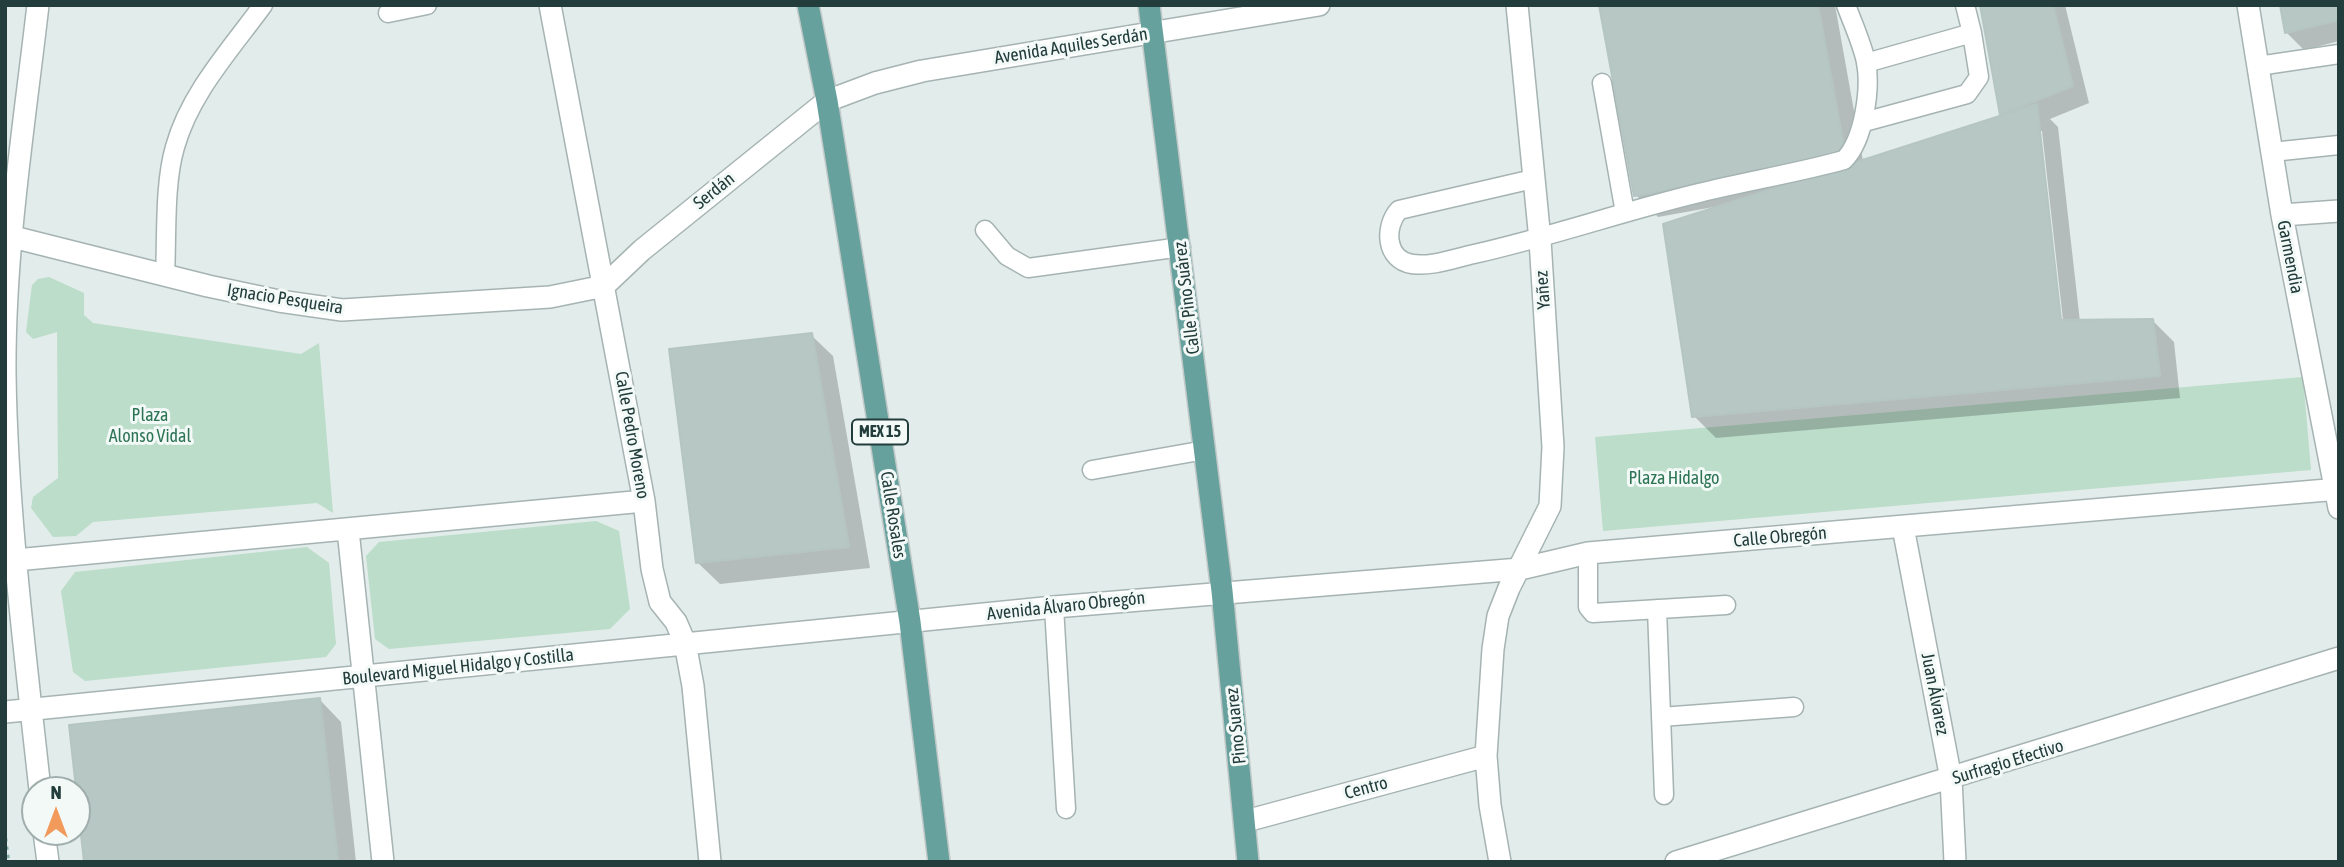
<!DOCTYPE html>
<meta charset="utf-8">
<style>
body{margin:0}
#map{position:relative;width:2344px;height:867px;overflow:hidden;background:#e2ecea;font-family:"Asap Condensed",sans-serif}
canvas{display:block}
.frame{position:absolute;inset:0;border:7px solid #223d3b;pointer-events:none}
.north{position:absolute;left:21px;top:776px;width:70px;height:70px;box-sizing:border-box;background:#f3f9f7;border:2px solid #9faeac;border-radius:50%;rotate:0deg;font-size:19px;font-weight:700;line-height:28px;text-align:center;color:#223d3b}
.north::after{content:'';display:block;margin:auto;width:24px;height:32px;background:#f19a5c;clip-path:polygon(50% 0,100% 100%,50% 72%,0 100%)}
</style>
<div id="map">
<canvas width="2344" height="867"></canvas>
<div class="frame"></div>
<div class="north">N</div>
</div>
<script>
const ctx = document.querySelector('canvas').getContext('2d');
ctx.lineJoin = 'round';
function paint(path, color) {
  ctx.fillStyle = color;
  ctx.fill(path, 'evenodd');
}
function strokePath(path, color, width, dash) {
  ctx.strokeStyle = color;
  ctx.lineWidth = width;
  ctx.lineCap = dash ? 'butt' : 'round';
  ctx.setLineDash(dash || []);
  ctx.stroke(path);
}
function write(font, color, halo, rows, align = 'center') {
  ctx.font = font + ' "Asap Condensed",sans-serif';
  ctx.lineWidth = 6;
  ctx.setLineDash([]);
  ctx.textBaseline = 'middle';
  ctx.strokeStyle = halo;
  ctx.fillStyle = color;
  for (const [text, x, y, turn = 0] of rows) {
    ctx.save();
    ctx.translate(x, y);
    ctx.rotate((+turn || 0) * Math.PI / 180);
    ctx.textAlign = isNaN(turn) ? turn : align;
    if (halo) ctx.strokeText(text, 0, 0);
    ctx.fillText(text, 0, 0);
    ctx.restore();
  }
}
paint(new Path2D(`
 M49,277L84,293V315L93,323L301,354L319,343L333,513L317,503L93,522L76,536L53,537L31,508L33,497L58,478L57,332L33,339L26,332L32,285L38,279Z
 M2303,377L2311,470L1603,531L1595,437Z
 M596,521L619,531L630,609L610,629L389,649L375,639L366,556L379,542Z
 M307,547L329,563L336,644L326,657L85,681L73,672L61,591L75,572Z`), '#bbddca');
paint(new Path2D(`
 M1601,5H1835L1863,161L2004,116L1981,5H2065L2089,103L2050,119L2058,127L2080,322L2152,320L2174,342L2180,398L1716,438L1694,416L1714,207L1658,217L1636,195ZM2038,131H2042L2064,329H2061Z
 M2339,5V41L2304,50L2286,32Z
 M811,335L833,356L870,568L720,584L698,563Z
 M320,700L341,722L356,862H85Z`), '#0003');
const building = new Path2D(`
 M1599,5H1818L1846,158L1634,196Z
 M1980,5H2053L2073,86L2000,115Z
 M2280,5H2339V20L2285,33Z
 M2037,104L2061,320L2153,319L2160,376L1692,417L1663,224Z
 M812,333L849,547L696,563L669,349Z
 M320,698L338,862H84L69,725Z`);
paint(building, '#b7c7c3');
strokePath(building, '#b5c6c2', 2);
const lane = new Path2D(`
 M388,13L427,5
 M1866,63L1972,33L1965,5
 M2258,66L2339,54
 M1602,83L1625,213
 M1864,122L1967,94L1979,77L1972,33
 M2272,152L2339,145
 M1533,179L1399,210C1384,226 1385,260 1412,264C1432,267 1455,258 1474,254C1550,237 1624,211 1699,193C1747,181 1797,173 1844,160C1864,140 1871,89 1866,62C1862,43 1853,24 1846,5
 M985,230L1007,256L1028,268L1181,247
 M165,276C167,237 164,184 175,147C190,93 231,49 263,5
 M1092,470L1205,450
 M1588,553V607L1593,613L1726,605
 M1054,607L1066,809
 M1657,609L1664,795
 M1661,717L1794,707`);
const street = new Path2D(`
 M38,5C24,127 4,251 5,374C7,512 25,652 40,790
 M550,5L644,501L652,569L660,602L676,622L685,643L693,686L710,862
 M2248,5L2282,215L2339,508
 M2282,215L2339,211
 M5,235L208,286L279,301L342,310L550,297L604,286L642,250L827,101L875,83L922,71L1319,5
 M1903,527L1951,779L1955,862
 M348,530L383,862
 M5,561L644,501
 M5,712L1054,607L1520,569L1588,553L2339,489
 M1246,821L1486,756
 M44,832L48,862
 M1500,862L1490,805L1486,756L1493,649L1498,616L1509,588L1550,506L1553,447L1540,240L1517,5
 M1676,862L2339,658`);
const primary = new Path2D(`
 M808,5L827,101L910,622L939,862
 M1149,5L1222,591L1248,862`);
strokePath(lane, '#a5b4b2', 21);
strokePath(street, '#a5b4b2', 24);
strokePath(primary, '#c1c9c8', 24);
strokePath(new Path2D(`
 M5,838L8,862`), '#83b0a9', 4.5, [3.5, 5]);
strokePath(lane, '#fff', 18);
strokePath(street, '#fff', 21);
strokePath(primary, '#67a19d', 21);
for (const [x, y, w] of [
 [880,432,56]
]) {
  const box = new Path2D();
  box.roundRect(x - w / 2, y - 12.5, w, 25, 5);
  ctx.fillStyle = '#f3f9f7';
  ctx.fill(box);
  strokePath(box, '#223d3b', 2);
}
write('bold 16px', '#223d3b', null, [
 ["MEX 15",880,432]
]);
write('18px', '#223d3b', '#f3f9f7', [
 ["Avenida Aquiles Serdán",1071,46,-9],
 ["Serdán",714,191,-39],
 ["Garmendia",2290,257,79],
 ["Yañez",1543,290,-94],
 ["Calle Pino Suárez",1187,298,-97],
 ["Ignacio Pesqueira",285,299,9],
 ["Calle Pedro Moreno",632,435,80],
 ["Calle Rosales",893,515,81],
 ["Calle Obregón",1780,537,-5],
 ["Avenida Álvaro Obregón",1066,606,-6],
 ["Boulevard Miguel Hidalgo y Costilla",458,667,-6],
 ["Juan Álvarez",1935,694,79],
 ["Pino Suarez",1236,726,-96],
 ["Surfragio Efectivo",2008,762,-17],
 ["Centro",1366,788,-15]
]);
write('18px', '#2d7455', '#f3f9f7', [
 ["Plaza",150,415],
 ["Alonso Vidal",150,436],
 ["Plaza Hidalgo",1674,478]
]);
</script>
